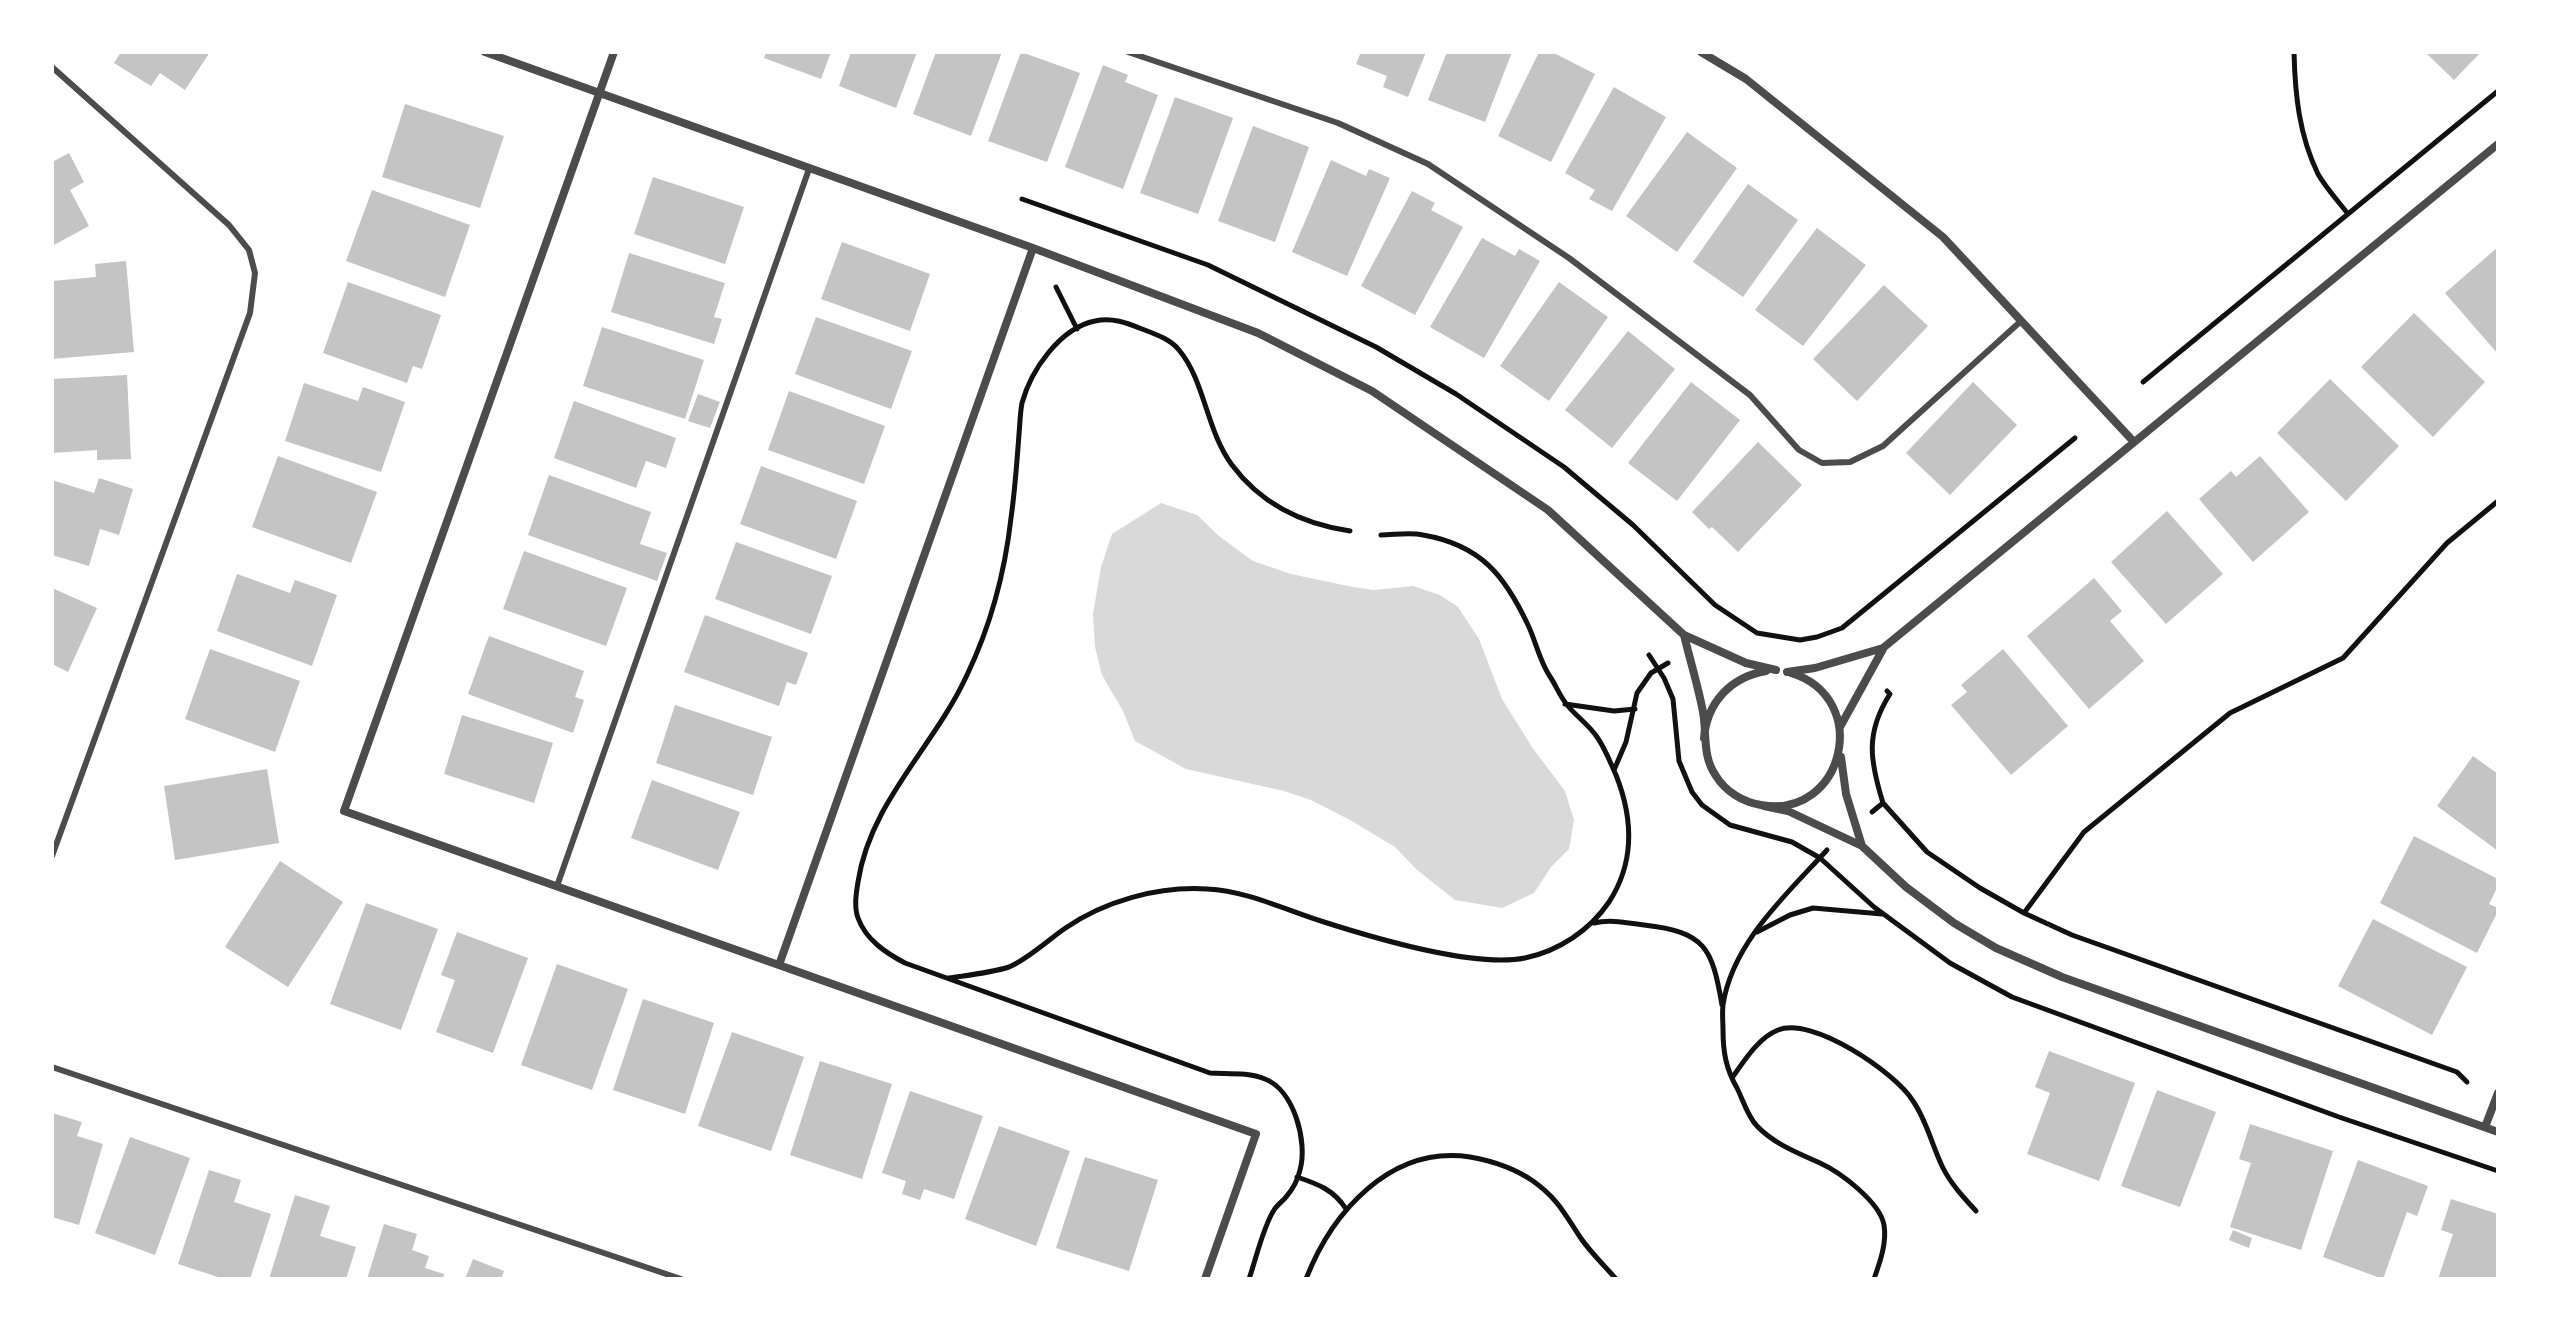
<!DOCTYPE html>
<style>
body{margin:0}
#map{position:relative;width:2550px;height:1331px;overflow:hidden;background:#fff;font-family:"Noto Serif",serif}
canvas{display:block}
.frame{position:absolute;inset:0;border:54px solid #fff;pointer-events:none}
</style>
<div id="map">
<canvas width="2550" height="1331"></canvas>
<div class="frame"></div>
</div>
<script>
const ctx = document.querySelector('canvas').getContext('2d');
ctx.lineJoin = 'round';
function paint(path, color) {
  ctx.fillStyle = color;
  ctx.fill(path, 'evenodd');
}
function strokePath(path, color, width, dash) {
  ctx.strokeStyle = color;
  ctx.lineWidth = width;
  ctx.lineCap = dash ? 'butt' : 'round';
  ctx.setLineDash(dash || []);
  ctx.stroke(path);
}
paint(new Path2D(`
 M1161,503L1197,515L1220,537L1253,561L1291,574L1353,587L1374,590L1413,586L1440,595L1458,607L1479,639L1502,699L1532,747L1565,791L1574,820L1569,849L1551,867L1534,893L1502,908L1455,900L1416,869L1395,847L1350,820L1311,800L1284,791L1186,769L1135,741L1123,711L1102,675L1095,647L1093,614L1101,567L1112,534Z`), '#d9d9d9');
paint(new Path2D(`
 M121,52H210L185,90L160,73L151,86L114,63Z
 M766,52H831L821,79L764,58Z
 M851,52H917L896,108L839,86Z
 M936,52H1002L971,136L913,114Z
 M1021,52L1080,73L1047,162L988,141Z
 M1361,52H1426L1408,97L1383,87L1387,76L1356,64Z
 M1447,52H1512L1485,122L1428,100Z
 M1539,52H1552L1595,74L1551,162L1498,136Z
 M2425,52H2481L2454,80Z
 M1103,65L1128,75L1125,82L1158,95L1123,189L1065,167Z
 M1614,87L1666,117L1612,211L1589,199L1595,190L1565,173Z
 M1175,97L1233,118L1198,214L1140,193Z
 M405,104L504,136L480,208L382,177Z
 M1253,126L1309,147L1275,242L1218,221Z
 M1687,132L1737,168L1677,252L1626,216Z
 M69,153L84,182L70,190L89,226L52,246V162Z
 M1331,160L1366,176L1369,169L1390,178L1347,276L1292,252Z
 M653,177L744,207L725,264L634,234Z
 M1748,184L1798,220L1743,297L1693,262Z
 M372,190L470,225L445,297L346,261Z
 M1412,191L1435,203L1431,210L1463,227L1415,315L1361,286Z
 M1817,228L1866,265L1803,346L1755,310Z
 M1482,238L1515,256L1519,249L1540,261L1484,358L1430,327Z
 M842,242L930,274L910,331L821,299Z
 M2498,247V354L2445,293Z
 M629,253L725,283L714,317L722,319L714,344L611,312Z
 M126,261L134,352L52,359V281L96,277L95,264Z
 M348,282L441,315L422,369L413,366L407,383L323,353Z
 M1559,282L1608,317L1549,401L1500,366Z
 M1884,285L1928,326L1857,401L1813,359Z
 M2414,313L2485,382L2433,437L2361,367Z
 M816,317L912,351L891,409L795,374Z
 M602,327L704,360L685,419L583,386Z
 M1628,331L1675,369L1612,448L1565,410Z
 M127,375L131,459L97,460V450L52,453V379Z
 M2330,379L2399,446L2346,501L2277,433Z
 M1691,382L1740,420L1677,501L1628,463Z
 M1973,382L2017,425L1950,495L1906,453Z
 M304,383L358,401L363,387L405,402L381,472L285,441Z
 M789,391L885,426L864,484L768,450Z
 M698,394L720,402L710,428L688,421Z
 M574,401L676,438L666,468L646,461L636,488L554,458Z
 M1758,442L1802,485L1738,552L1712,527L1709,529L1692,512Z
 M278,456L377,492L351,563L252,527Z
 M2260,456L2309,512L2253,562L2199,499L2231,471L2236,477Z
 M761,466L857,501L836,559L740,524Z
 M549,475L651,512L640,544L667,553L657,581L528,535Z
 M99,478L133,489L119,535L100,529L89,566L52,555V480L94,493Z
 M2167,511L2223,574L2166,624L2111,562Z
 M736,542L832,576L811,634L715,599Z
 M524,551L627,588L606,646L503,609Z
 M237,574L290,593L295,580L337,595L312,666L217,631Z
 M2094,578L2122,611L2110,621L2144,661L2089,709L2027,636Z
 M52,588L97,608L68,672L52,664Z
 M705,615L808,653L796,685L787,682L779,706L684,672Z
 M489,636L584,671L575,697L584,700L573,733L468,694Z
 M210,649L300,681L275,752L185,719Z
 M2003,649L2068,726L2011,775L1951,705L1967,692L1961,685Z
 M675,705L772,737L753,795L656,763Z
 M462,715L553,743L534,803L444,774Z
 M2473,756L2498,774V851L2437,806Z
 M267,769L279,843L175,860L164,786Z
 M652,780L740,812L718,870L631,838Z
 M2414,836L2498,879V886L2489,904L2498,908V911L2477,953L2380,903Z
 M280,861L343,902L288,987L225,947Z
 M366,903L438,929L401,1030L330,1004Z
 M2373,919L2467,967L2432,1035L2338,986Z
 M457,932L528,958L493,1053L436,1032L455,980L441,975Z
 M557,964L628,989L592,1090L521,1065Z
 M643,999L714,1023L685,1114L613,1090Z
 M732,1032L804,1057L771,1151L698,1126Z
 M2049,1051L2135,1083L2099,1181L2027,1154L2050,1093L2035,1087Z
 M820,1061L892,1084L862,1179L790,1155Z
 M2157,1090L2216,1112L2180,1207L2121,1186Z
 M910,1091L983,1116L954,1199L924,1189L920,1200L902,1194L906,1181L882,1173Z
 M52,1113L82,1122L77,1136L103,1144L79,1225L52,1217Z
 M2250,1124L2333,1151L2301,1250L2230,1227L2251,1163L2239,1159Z
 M999,1126L1070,1151L1036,1246L965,1219Z
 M130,1137L190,1158L155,1255L95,1233Z
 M1085,1157L1158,1180L1129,1271L1056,1248Z
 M2358,1160L2428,1186L2417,1216L2407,1212L2383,1279L2323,1257Z
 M209,1170L241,1180L234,1202L271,1214L250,1279H224L178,1264Z
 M295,1195L330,1206L320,1236L356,1247L346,1279H269Z
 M2451,1199L2498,1214V1279H2438L2453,1234L2441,1230Z
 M384,1224L417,1234L412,1250L429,1256L425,1268L444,1274L443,1279H367Z
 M2233,1230L2252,1238L2249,1248L2229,1240Z
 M473,1259L504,1271L501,1279H465Z`), '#c4c4c4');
strokePath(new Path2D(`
 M2294,52C2295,94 2299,135 2318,174C2326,188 2338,201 2348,214
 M1022,199L1208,265L1376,347L1456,394L1564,467L1633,525L1715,605L1757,633L1800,640L1817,637L1842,628L2075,438
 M1056,287L1077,329
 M2143,382L2498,91
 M1649,655L1664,678L1673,699L1679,761L1692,792L1702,805L1730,825L1792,842L1820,858L1874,907L1950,963L2012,997L2339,1117L2498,1171
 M1565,704L1614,711L1635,709
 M1614,770L1626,742L1637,693L1651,673L1668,663
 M1883,803C1870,761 1865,733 1890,694L1887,691
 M1872,812L1883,803L1927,852L1980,888L2024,913L2072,935L2457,1072L2467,1082
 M1827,850C1787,894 1732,943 1723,1005C1722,1013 1723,1022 1723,1030C1723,1052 1726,1069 1737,1088C1743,1100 1748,1117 1757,1126C1774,1144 1798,1153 1820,1163C1840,1172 1880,1202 1884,1225C1887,1243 1880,1262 1874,1279
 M2024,913L2084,832L2230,713L2343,658L2447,543L2498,501
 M1594,923C1610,919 1628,923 1644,925C1705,932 1712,947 1722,1005
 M1757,932L1790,915L1813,908L1882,914
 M949,978C969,975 990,973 1009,967C1028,959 1047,941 1064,929C1104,901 1158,886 1207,889C1248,891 1285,910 1324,922C1374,938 1474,968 1525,958C1559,951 1590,930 1609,902C1635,862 1633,818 1616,775C1610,762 1605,748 1597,737C1589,725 1577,717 1568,706C1560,697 1556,685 1549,675C1539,659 1536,642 1528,625C1505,576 1481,545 1423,535C1410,532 1394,535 1381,535
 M1732,1078C1744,1061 1758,1038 1778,1030C1812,1016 1895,1072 1913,1101C1927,1121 1932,1146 1943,1168C1951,1184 1964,1198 1976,1211
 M1297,1177C1318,1184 1334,1190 1346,1209
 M1249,1279C1256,1259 1263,1227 1274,1210C1277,1205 1283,1201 1286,1197C1293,1189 1298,1179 1300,1170C1308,1142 1294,1090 1265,1079C1248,1072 1228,1074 1210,1073L905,963C886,953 866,940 858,918C854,907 856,894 858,882C870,802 934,747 967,675C990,627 1005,571 1011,518C1015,490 1017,462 1019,434C1020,424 1020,413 1022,403C1031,370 1060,328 1095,321C1112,317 1127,323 1142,329C1155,334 1170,339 1179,350C1205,381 1206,430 1232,465C1261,504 1303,524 1350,531
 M1306,1279C1332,1212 1391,1145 1470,1157C1493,1161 1514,1168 1533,1181C1558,1199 1564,1213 1580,1237C1590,1252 1604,1265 1616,1279`), '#111', 5);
strokePath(new Path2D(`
 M1128,52L1338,123L1428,164L1569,258L1750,395L1799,450L1822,463L1850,462L1883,446L2021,321
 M52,67L229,225L249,250L255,273L250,313L52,856
 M557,886L809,169
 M52,1067L681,1279`), '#4c4c4c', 6);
strokePath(new Path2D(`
 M485,52L1033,248L1258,333L1372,391L1548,510L1684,635L1746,663L1776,670
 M614,52L344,811L1256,1134L1205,1279
 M1701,52L1746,79L1943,237L2134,442
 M1684,635C1690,660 1698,686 1703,712C1707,734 1702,756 1716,776C1726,792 1743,802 1761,805C1844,820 1873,698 1791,673
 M1787,672L1815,668L1883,648L2498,144
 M1840,727L1883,649
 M1704,738C1707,702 1731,677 1766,671
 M1841,757L1846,794L1862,846
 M1764,806L1788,811L1862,846L1906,887L1954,923L1996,948L2062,977L2498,1132
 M779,965L1033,248
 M2485,1127L2498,1093`), '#4c4c4c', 8);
</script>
